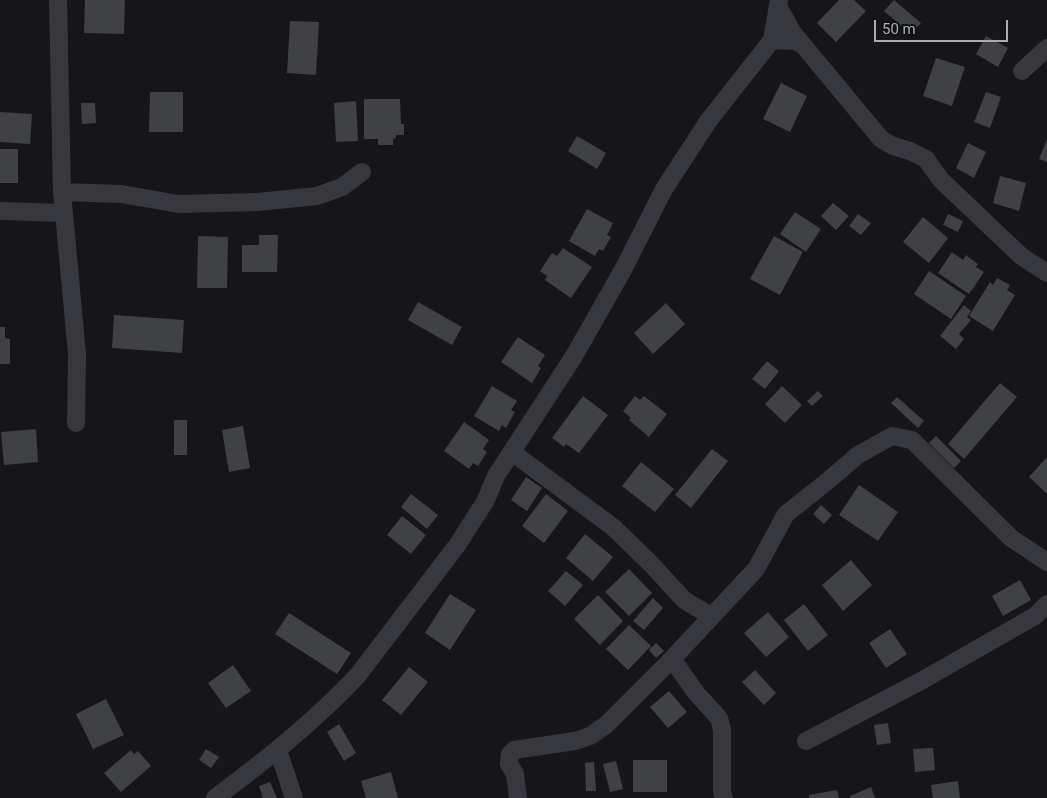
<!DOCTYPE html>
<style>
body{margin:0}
#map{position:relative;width:1047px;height:798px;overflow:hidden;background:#161618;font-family:Roboto,sans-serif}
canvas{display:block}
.scale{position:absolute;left:874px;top:20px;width:134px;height:22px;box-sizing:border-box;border:2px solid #a8adb8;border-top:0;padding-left:6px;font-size:15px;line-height:18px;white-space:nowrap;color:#a8adb8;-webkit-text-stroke:4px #111113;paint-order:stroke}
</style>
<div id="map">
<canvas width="1047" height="798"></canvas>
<div class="scale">50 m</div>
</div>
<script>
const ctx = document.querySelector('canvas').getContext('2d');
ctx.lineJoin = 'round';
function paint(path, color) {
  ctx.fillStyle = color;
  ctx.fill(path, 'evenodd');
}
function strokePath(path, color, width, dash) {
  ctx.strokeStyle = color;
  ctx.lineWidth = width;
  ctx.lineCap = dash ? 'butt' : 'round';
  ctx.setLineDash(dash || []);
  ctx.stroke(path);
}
paint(new Path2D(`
 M85,0H125L124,34L84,33Z
 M839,0H854L866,11L836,42L817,23Z
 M894,0L921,23L911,34L884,11Z
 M290,21L319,22L316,75L287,73Z
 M986,36L1008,48L998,67L976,54Z
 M936,58L965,67L952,106L923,96Z
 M781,83L807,96L790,132L763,119Z
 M150,92H183V132H149Z
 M986,92L1001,97L990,128L974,122Z
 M364,99H400L401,124H404V135H396V138L393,139V145H378V139H364Z
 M356,101L358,141L336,142L334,103Z
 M81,103H95L96,123L82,124Z
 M0,112L32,114L30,144L0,142Z
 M577,136L606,153L597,169L568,151Z
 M1047,139V162L1039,159Z
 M968,143L986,152L974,178L956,168Z
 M0,149H18V183H0Z
 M1000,176L1026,183L1019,211L993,203Z
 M833,203L849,216L836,230L821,216Z
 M587,209L613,223L607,235L611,237L603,251L599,249L595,256L569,241Z
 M795,212L821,229L806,252L780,234Z
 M858,214L871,223L861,235L849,226Z
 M948,214L963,221L958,232L943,225Z
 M923,217L948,238L929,263L903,242Z
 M259,235H278L277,272H242V245H259Z
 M198,236L228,237L227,288H197Z
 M774,236L803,252L780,295L750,279Z
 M563,248L592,267L571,298L545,280L547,276L540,271L552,253L557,256Z
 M952,252L963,260L966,255L978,264L976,267L984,272L969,294L938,273Z
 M929,271L966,296L951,319L914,294Z
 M997,278L1010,285L1007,290L1015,295L993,331L969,316L990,282L993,285Z
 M418,302L462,327L452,345L408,320Z
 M666,303L685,324L653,354L634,333Z
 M964,305L971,311L967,317L971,320L959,334L964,339L956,349L940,336Z
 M114,315L184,320L182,353L112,348Z
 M0,327H5V338L10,339V364H0Z
 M518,337L545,355L538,366L541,368L532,383L501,362Z
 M767,361L779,371L765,389L752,379Z
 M1000,383L1017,397L964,459L948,444Z
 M492,386L517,401L511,410L515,412L506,428L502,425L499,431L474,416Z
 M782,386L802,405L785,423L765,404Z
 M818,391L823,396L812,406L807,401Z
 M583,396L608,415L579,453L566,444L564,447L552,438Z
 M635,396L640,400L644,396L667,414L649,437L629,420L631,418L623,411Z
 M897,397L924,421L918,428L891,403Z
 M174,420H187V455H174Z
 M464,422L489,440L483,449L487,452L478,466L473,463L469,469L444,451Z
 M243,426L250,468L229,472L222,430Z
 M36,429L38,462L4,465L1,432Z
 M936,436L961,461L954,468L929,443Z
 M712,449L728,461L691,508L675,495Z
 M1047,457V494L1029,477Z
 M641,462L674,489L655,512L622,486Z
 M526,477L542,488L527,511L511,500Z
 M859,485L898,512L878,541L839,515Z
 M411,494L438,515L427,529L401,507Z
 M546,494L568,511L544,543L522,526Z
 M821,505L832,515L824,524L813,514Z
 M402,516L426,535L411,554L387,535Z
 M585,534L613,557L593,581L566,558Z
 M851,560L872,585L843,611L822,585Z
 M629,569L652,593L629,616L605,592Z
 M566,571L583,585L565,606L548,591Z
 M1020,580L1031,600L1003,616L992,596Z
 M450,594L476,610L450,650L425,633Z
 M598,595L623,621L600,645L574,619Z
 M653,598L663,608L644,630L633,621Z
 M804,604L828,635L808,651L784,620Z
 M768,612L789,637L766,657L744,633Z
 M289,613L351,653L337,674L275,634Z
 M629,625L651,646L628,670L606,649Z
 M890,629L907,654L886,668L869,643Z
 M656,643L664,651L656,658L649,650Z
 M233,665L251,691L226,708L208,683Z
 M409,667L428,682L401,715L382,700Z
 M755,670L776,693L764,705L742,682Z
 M669,691L687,712L668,728L650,707Z
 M106,699L124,735L93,749L76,714Z
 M888,723L891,743L877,745L874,725Z
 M339,724L356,753L344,761L327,732Z
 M933,748L935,770L915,772L913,749Z
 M206,749L219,757L211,768L199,760Z
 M131,750L134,754L138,751L151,766L121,792L104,773Z
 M633,760H667V792H633Z
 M616,761L623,789L610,792L603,764Z
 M594,762L596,791H586L585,763Z
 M391,772L398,798H366L361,781Z
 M958,781L960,798H933L931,785Z
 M270,782L277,798H263L259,786Z
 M871,787L875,798H850V796Z
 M837,790L839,798H809V795Z`), '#404145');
strokePath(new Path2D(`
 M58,0L62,192L77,354L76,423
 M778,6L793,33L803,45
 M772,40L795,41L803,45L881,139L893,146L910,151L926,159L941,180L1021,256L1047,273
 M1022,71L1047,48
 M62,192L121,194L179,204L258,202L317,196L342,187L362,172
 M0,211L63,213
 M513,453L613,527L652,565L684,600L711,616
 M672,659L697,694L719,718L722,730V792L724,798
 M806,741L921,681L1035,616L1047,604
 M278,750L294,798
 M215,798C266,760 315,721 358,675L458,544L486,500L496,476L574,356L624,268L664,189L709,120L772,40L779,0
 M518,798L515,774L509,764L510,754L514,750L575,741L590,736L606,725L672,659L756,569L786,514L824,484L858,455L892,436L912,440L1011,538L1047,562`), '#37383d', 18);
</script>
